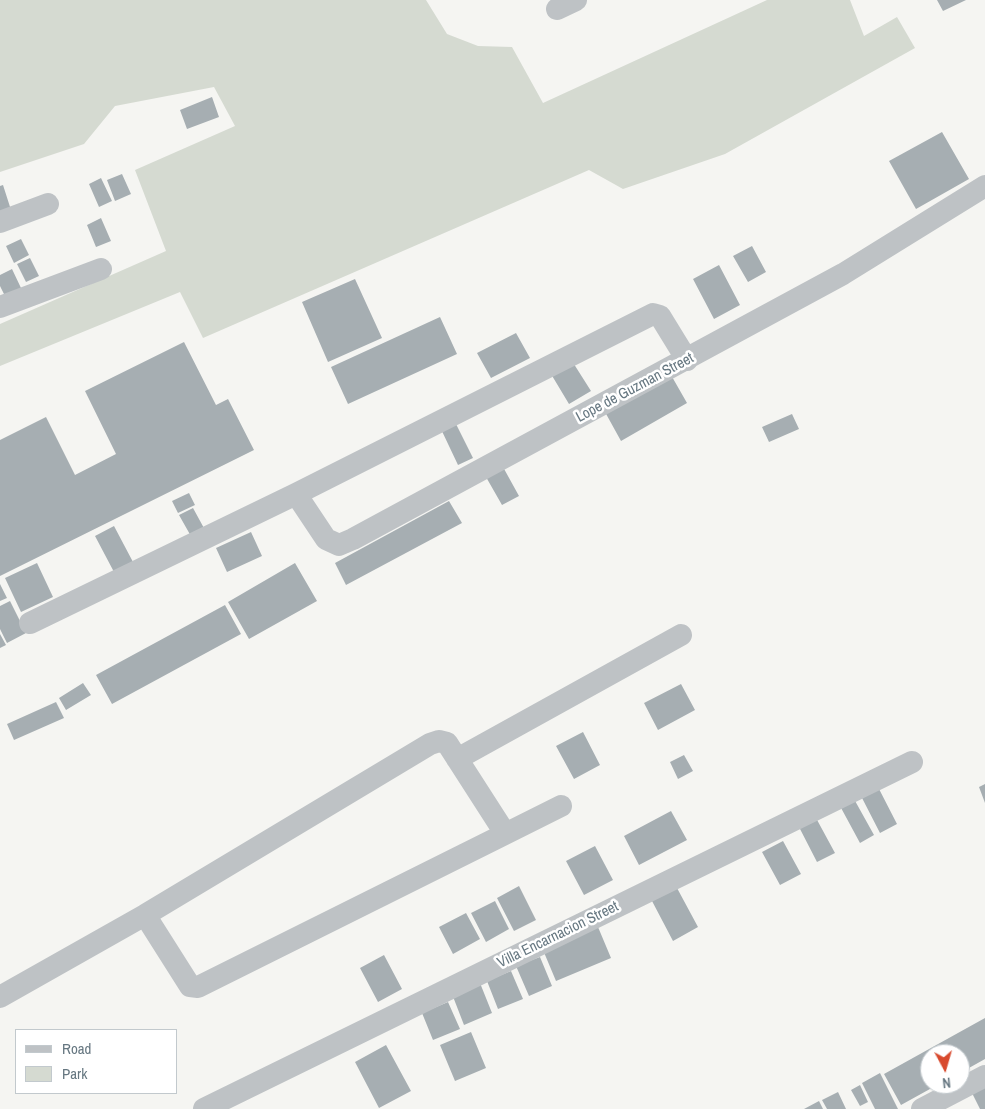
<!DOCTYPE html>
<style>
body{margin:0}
#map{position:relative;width:985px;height:1109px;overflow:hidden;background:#f5f5f2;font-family:"Archivo Narrow",sans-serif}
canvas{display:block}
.legend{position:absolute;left:15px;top:1029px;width:162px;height:65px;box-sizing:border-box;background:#fff;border:1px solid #c2c9cd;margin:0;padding:6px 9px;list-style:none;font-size:15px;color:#667781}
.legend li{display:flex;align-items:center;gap:10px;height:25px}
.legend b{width:25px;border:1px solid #c2c9cd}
.north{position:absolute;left:920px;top:1044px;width:50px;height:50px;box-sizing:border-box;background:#fff;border:1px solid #c2c9cd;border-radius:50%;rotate:174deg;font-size:14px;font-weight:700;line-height:20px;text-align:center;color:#667781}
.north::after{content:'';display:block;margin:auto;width:18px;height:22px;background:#d84a2e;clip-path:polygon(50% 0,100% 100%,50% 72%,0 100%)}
</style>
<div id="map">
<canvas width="985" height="1109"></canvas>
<ul class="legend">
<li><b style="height:6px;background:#bec2c5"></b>Road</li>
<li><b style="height:14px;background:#d5dad1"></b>Park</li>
</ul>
<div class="north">N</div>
</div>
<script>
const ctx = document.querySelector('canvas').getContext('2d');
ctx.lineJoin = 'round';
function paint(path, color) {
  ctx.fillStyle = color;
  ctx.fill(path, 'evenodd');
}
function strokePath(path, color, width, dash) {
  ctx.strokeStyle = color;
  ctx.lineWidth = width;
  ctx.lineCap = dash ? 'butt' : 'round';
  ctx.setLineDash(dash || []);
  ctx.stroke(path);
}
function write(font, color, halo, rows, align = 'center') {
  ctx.font = font + ' "Archivo Narrow",sans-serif';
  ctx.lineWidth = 5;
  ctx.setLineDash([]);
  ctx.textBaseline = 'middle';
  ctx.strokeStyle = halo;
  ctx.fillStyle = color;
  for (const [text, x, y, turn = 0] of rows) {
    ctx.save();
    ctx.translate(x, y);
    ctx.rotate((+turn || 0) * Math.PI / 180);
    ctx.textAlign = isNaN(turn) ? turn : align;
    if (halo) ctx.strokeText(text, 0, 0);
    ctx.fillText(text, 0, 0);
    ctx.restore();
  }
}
paint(new Path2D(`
 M0,0H426L447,34L478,46L512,47L543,103L767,0H850L864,36L897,17L915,48L725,154L623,189L589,170L203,338L180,292L0,366V324L166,251L135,170L235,126L214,87L115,106L84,144L0,172Z`), '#d5dad1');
paint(new Path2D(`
 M937,0H966L943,11Z
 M212,97L219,117L187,129L180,110Z
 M942,132L969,179L916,209L889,161Z
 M122,174L131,194L115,201L107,180Z
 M101,178L112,201L99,207L89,184Z
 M3,185L11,210L0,213V186Z
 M101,218L111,241L96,247L87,225Z
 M21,239L29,255L14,263L6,246Z
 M752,246L766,272L748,282L733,256Z
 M30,258L39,276L26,282L17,264Z
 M719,265L740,305L714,319L693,279Z
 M12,269L21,288L5,296L0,286V275Z
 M355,279L382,338L328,362L302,302Z
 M440,317L457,354L348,404L331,367Z
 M516,333L530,358L491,378L477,353Z
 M184,342L216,405L228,399L254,450L0,576V440L46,417L75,475L116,454L85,391Z
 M572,361L591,391L569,404L551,374Z
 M671,375L687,403L621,441L605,412Z
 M792,414L799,429L769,442L762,427Z
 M454,420L473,458L458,465L440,427Z
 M503,467L519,496L502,505L486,477Z
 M189,493L195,505L178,513L172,501Z
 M449,501L462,523L346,585L335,563Z
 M193,508L205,530L192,538L179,515Z
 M114,526L133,562L114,572L95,536Z
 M251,532L262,556L227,572L216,548Z
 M37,563L53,597L21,612L5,578Z
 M295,563L317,601L249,639L228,602Z
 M0,584L7,598L0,601Z
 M10,601L26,633L7,643L0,629V606Z
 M225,605L241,634L112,704L96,675Z
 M0,634L6,645L0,648Z
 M83,683L91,695L66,710L59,698Z
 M681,684L695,710L658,730L644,703Z
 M56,702L64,718L14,740L7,724Z
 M583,732L600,765L574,779L556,746Z
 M684,755L693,771L678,779L670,762Z
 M985,784V803L979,787Z
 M878,787L897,824L880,833L861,796Z
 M854,799L874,835L860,843L840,806Z
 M671,811L687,840L639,865L624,836Z
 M816,818L835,853L817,862L799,827Z
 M783,841L801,874L780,885L762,852Z
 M595,846L613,880L584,895L566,861Z
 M519,886L536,920L514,931L497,898Z
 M677,888L698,927L673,941L652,901Z
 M495,901L509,929L486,942L471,913Z
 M466,913L480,939L453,954L439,927Z
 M598,927L611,958L556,981L543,950Z
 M384,955L402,989L378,1002L360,968Z
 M540,957L552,986L529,996L516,966Z
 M511,971L523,999L498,1009L487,981Z
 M480,983L492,1013L464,1025L452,994Z
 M448,1002L460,1029L433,1040L422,1013Z
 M985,1018V1059L960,1073V1054H930V1084H939L901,1105L884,1074Z
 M471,1032L486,1068L455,1081L440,1045Z
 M386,1045L411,1091L379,1108L355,1062Z
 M880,1073L898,1109H875L862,1083Z
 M985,1081V1109H980L970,1089Z
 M860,1085L868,1102L860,1106L851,1090Z
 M838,1092L846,1109H827L822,1100Z
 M819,1101L823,1109H804Z`), '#a6aeb2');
strokePath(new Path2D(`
 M557,9L576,0
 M0,222L48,204
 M0,307L101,269
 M296,494L326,539L339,545L353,539L843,274L985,186
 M30,623L296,494L653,314L660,316L687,360
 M457,759L681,635
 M497,838L561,806
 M0,997L145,915L430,744L439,741L447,743L501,827V833L497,838L198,987L190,986L145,915
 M204,1109L912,762
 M922,1109L985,1076`), '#bec2c5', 22);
write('15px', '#667781', '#fff', [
 ["Lope de Guzman Street",635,388,-28],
 ["Villa Encarnacion Street",558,935,-26]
]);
</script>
